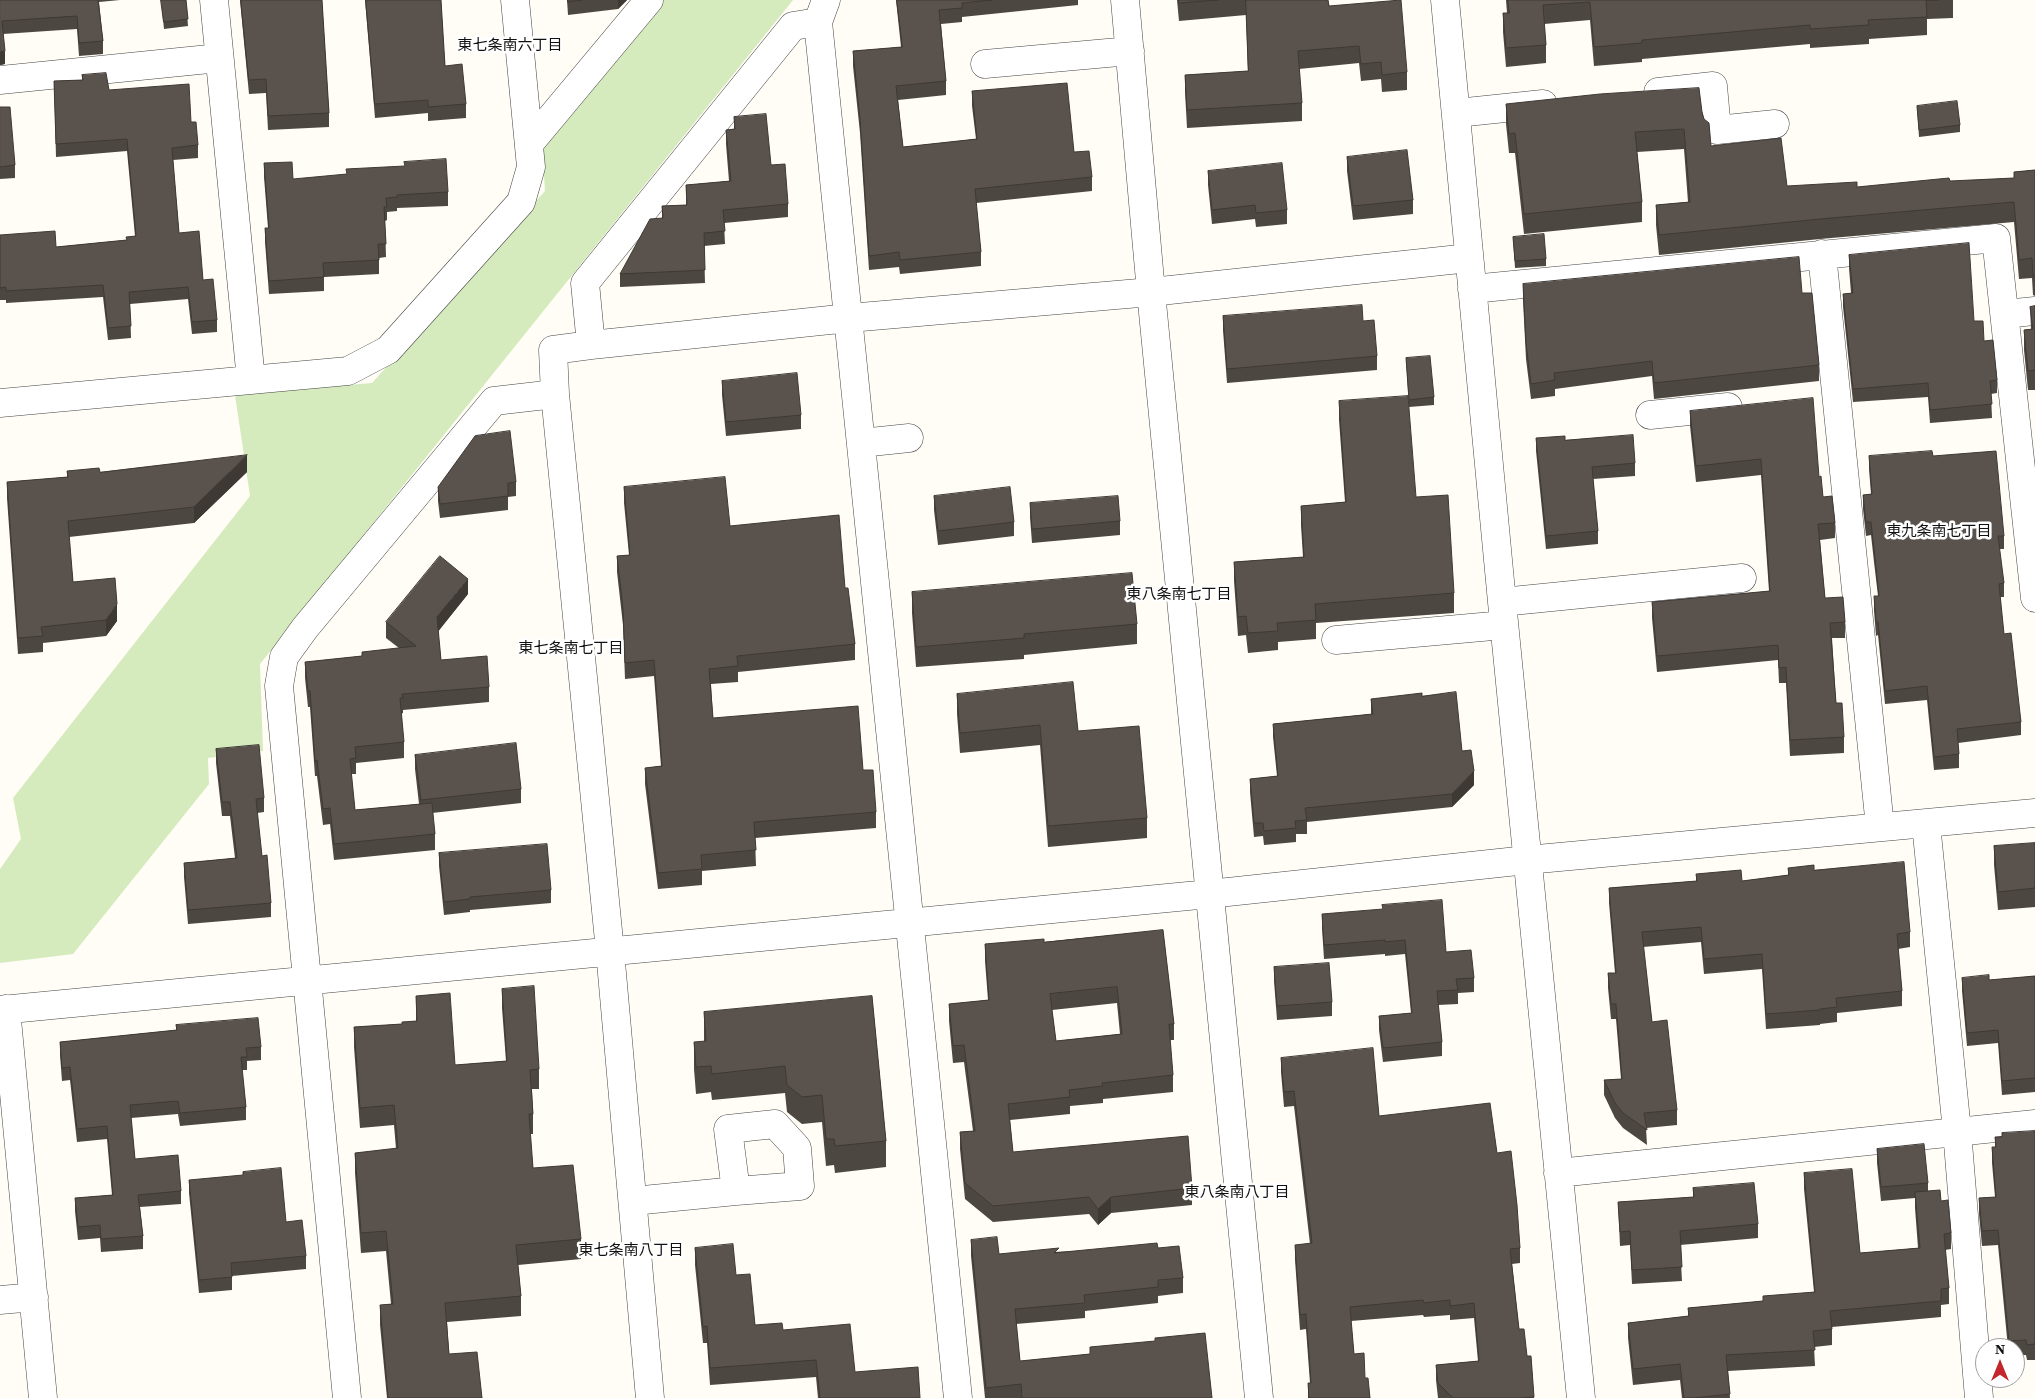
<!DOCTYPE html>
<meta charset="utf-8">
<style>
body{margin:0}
#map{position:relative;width:2035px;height:1398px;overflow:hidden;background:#fffdf5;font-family:"Source Serif 4",serif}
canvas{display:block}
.north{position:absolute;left:1975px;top:1338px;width:50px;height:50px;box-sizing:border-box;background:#fff;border:1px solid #a0a0a0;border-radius:50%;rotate:0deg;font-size:14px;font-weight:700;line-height:20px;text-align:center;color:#111}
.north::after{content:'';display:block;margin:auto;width:18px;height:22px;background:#c4262e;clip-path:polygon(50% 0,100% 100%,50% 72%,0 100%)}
</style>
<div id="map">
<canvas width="2035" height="1398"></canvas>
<div class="north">N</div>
</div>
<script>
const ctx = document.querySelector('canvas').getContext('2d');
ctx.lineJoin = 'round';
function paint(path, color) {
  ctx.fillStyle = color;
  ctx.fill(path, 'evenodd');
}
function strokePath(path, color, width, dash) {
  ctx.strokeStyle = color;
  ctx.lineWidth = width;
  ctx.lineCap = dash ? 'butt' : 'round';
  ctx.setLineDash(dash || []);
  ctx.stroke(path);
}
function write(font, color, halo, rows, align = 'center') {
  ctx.font = font + ' "Source Serif 4","Noto Sans JP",serif';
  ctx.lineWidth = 5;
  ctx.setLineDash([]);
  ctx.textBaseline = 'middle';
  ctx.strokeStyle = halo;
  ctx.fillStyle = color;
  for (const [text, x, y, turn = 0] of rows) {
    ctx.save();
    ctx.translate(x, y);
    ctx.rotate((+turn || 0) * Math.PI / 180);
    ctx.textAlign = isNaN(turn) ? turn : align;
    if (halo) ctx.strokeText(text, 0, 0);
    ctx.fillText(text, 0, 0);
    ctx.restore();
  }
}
paint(new Path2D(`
 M661,0H793L260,664L263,751L208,758L209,784L73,954L0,963V869L21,839L13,798L250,496L235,395L372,383L545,191L542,143Z`), '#d5ebbd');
const minor = new Path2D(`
 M214,0L251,380
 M826,0L818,22L958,1398
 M1125,0L1151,292L1259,1398
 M1445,0L1502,602L1581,1398
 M985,64L1130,51
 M0,80L219,58
 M1658,92L1713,86L1717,130L1775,124
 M1457,113L1543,104
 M529,144L649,0
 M1822,254L1880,827
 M1472,289L1996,238L2035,598
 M2005,314L2035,311
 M591,345L585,283L793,26L818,22
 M0,403L348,371L388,350L521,202L531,167L515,0
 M1650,415L1728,407
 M861,443L909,438
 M1502,602L1742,578
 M1336,640L1504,625
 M1926,824L1957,1131L1979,1398
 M6,1009L43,1398
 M0,1010L1209,894L1527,860L2035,813
 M1558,1173L2035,1124
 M633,1201L736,1191L728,1129L775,1124L797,1148L800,1186L736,1191
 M0,1300L34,1297
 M347,1398L279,686L284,657L305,628L494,401L555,394
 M650,1398L610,951L555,394L553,350L591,345L849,318L1151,292L1469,258`);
strokePath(minor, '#444', 29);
strokePath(minor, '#fff', 28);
paint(new Path2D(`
 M0,0H120L99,2L103,41V54L79,56L77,29L3,34L5,64L0,65Z
 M161,0H186L188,26L164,29Z
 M240,0H322L329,113V127L268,130L266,93L249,94Z
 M365,0H441L445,66L466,104V118L428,121V113L375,118Z
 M567,0H627L618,9L568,15Z
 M896,0H1078V5L962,17V22L941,24L946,81V95L898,100L903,147L976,139L972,106V91L1074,152L1092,177V191L976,203L981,252V266L900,274L899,267L869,270L860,133L853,66V51L901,47Z
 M1177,0H1328L1329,6L1407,72V90L1382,92L1381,79L1361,81L1359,63L1299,69L1302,103V121L1187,128L1185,92V75L1248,71L1246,15L1179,21Z
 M1506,0H1953V18L1927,19V35L1869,39V44L1810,48V44L1642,59V62L1594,66L1590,20L1544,24L1546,45V63L1506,67L1503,32V13H1507Z
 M82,75L109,90L191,122L198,145V158L173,160L179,233L203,280L217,320V332L192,334L188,299L130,304L131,338L108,340L103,297L6,303V300H0V235L56,247L126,240L135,236L127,151L56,157L54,81L82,80Z
 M1506,104L1702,112L1711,146L1787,186L1857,187L2014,178V172L2035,170V296L2033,295L2032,278L2019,279L2014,222L1820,239L1659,255L1656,225V205L1688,202L1684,149L1637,152L1642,202V222L1524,234L1515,153H1509L1506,124Z
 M1917,106L1960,125V132L1919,137Z
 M0,107L15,165V178L0,179Z
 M734,117L771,165L788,204V217L724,223L725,244L704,246L705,283L620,287V274L662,218V206L686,205V185L729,181L726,144V130L734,129Z
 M1347,157L1413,200V214L1353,220L1347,171Z
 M264,163L293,179L448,192V206L397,208V211L387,212V220L385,221L386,257L379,258V274L324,277V291L269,294L265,242V228H268L264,177Z
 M1208,171L1287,210V224L1256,227L1255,219L1212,224L1208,185Z
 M1513,237L1546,259V266L1515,268Z
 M1849,255L1974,321L1984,341L1997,380V393L1991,394L1992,418L1930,423L1928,397L1853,402L1843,307V294L1851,293L1849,268Z
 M1523,284L1802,293L1819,365V381L1654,399L1652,376L1555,389V396L1531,399L1526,359L1523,300Z
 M2035,306V390H2028L2024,350V330L2031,329L2030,307Z
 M1223,316L1363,321L1377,356V370L1227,383L1223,330Z
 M1406,358L1434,397V405L1409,407Z
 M722,381L801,415V429L726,436L722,395Z
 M1339,401L1416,497L1454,593V613L1316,623V639L1278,642V650L1248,653L1246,635L1238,636L1234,581V562L1303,557L1301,525V506L1345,502L1339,420Z
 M1690,411L1819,477L1823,497L1835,523V538L1820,540L1825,598L1845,622V638H1832L1836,703L1844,737V753L1790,756L1786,683H1779L1778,660L1657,672L1652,618V602L1769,591L1761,475L1696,482L1690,426Z
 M1536,438L1565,440L1635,463V476L1593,479L1598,531V544L1546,549L1536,451Z
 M1869,456H1933L2004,536V549H1999L2004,583V597H2000L2004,634L2021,722V735L1958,743L1959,754V768L1934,770L1927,700L1885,704L1878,635L1876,636L1874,610V596H1878L1874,562L1871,535L1866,536L1863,509V495L1871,494L1869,469Z
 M67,471L100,472H247L194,523L69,537L73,582L117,621L106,636L43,643V652L18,654L7,498V482L67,477Z
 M516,482V496L508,497V510L440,518L438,501V487Z
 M624,487L730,526L845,588L855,644V660L738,672V682L711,684L713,718L863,770L876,812V828L755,838L756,866L702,871V885L658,889L645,784V768L661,766L654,676L625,679L623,625L617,572V556L629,555L624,503Z
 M934,496L1014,522V536L938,545L934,510Z
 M1030,503L1120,521V535L1032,543L1030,517Z
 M912,592L1137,624V644L1024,655V659L916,667L912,613Z
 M468,594L438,631L441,660L489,687V702L403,710V713L401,714L404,742V758L356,763V774H351L355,810L419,804L415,769V755L521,789V803L432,813L435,834V850L334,860L330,824L323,825L317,776H315L310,707H308L305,678V662L362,656L399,648L386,638V622Z
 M957,694L1078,731L1147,818V838L1048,847L1040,745L960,753L957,714Z
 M1422,696L1462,751L1474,785L1452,807L1307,822V834H1296V842L1264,845L1263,836L1254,837L1250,792V779L1277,776L1273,737V724L1371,714V699Z
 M216,749L264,798V812L257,813L262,856L271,903V917L188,924L184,877V863L235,858L230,816H222L216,763Z
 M2035,843V907L1998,910L1994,865V846Z
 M439,853L551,890V903L470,910V912L444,915L439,866Z
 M1788,868L1814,870L1910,932V947L1898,949L1902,991V1006L1837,1013V1022L1820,1024V1025L1766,1029L1762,969L1704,974L1701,942L1643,947L1652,1022L1677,1110V1125L1646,1128L1647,1145L1623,1128L1615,1118L1604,1095V1080L1621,1079L1616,1019H1611L1608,988V973H1615L1609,903V888L1696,881V874L1742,881L1788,875Z
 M1322,914L1446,952L1474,978V992L1458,993V1004L1438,1005L1442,1042V1056L1383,1062L1379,1030V1016L1411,1013L1405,954L1385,956V954L1324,959L1322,928Z
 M1163,930L1174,1024V1040H1170L1173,1075V1092L1103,1099V1103L1070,1106V1114L1010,1120L1013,1152L1192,1188V1205L1111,1213L1098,1225L1089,1214L993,1222L965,1199L960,1149V1132L973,1131L964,1062L953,1063L949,1021V1004L988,1000L985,961V944L1044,942ZM1117,1003L1120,1034L1056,1041L1052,1010Z
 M1274,967L1332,1002V1016L1277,1020L1274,981Z
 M2035,976V1092L2002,1095L1998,1043L1967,1046L1962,991V978L1989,980Z
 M502,989L539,1069V1089H532L533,1114V1134H530L533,1168L581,1239V1259L518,1265L521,1296V1316L447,1322L449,1354L482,1398H387L380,1325V1305L391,1304L386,1251L361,1253L355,1173V1153L396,1149L394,1125L360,1128L354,1047V1027L402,1024L416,1021V996L455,1065L506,1061L502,1008Z
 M872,996L886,1141V1167L835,1173L834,1165L826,1166L822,1122L802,1124L787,1112L785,1093L712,1100L711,1092L696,1094L694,1069V1042H704V1012Z
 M176,1025L261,1047V1060L247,1061V1070H242L246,1107V1120L180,1126L178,1114L131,1118L135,1159L181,1191V1204L140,1207L143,1236V1249L101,1252L100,1238L78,1240L75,1211V1198L112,1195L107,1139L77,1142L70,1080L62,1081L60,1055V1042L176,1030Z
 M1281,1058L1379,1116L1497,1153L1520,1248V1263L1512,1264L1519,1329L1527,1356H1531L1534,1398H1438L1436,1380V1365L1478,1361L1474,1318L1450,1320V1315L1424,1317L1423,1315L1351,1321L1354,1354L1365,1378L1370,1398H1308V1383H1310L1306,1329L1300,1330L1295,1260V1245L1310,1244L1294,1106L1284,1107L1281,1072Z
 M2035,1131V1360H2027L2026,1355L2015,1356V1348H2008L1998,1245L1982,1246L1979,1214V1198L1995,1197L1992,1163V1147H1995V1137Z
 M1877,1149L1928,1183V1191L1941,1201L1951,1233V1249L1945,1250L1949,1288V1304L1941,1305V1317L1832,1327V1345L1814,1347L1815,1366L1728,1371L1730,1398H1682L1680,1380L1633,1385L1628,1338V1323L1688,1316V1308L1763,1301L1814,1292L1804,1189V1173L1860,1253L1918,1248L1915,1208V1198L1881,1201L1877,1163Z
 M189,1180L286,1222L306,1256V1269L232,1276V1290L199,1293L189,1193Z
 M1693,1188L1758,1224V1238L1680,1245L1682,1281L1632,1284L1630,1245L1620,1246L1618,1202L1693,1197Z
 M971,1240L999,1254L1158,1248L1183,1278V1293L1158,1296V1303L1085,1311V1318L1016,1324L1020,1361L1090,1354V1347L1212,1398H985L971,1256Z
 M695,1248L736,1275L755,1325L783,1330L855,1372L920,1398H818L816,1377L710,1385L707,1343H703L695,1265Z`), '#4d4742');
paint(new Path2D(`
 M618,0H627L618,9Z
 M5,51V64L0,65V52Z
 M247,455V472L194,523V507Z
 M468,579V594L437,633V617Z
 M117,604V621L106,636V620Z
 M1474,771V785L1452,807V794Z
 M1111,1197V1213L1098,1225V1209Z`), '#3f3936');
const building = new Path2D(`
 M0,0H98L103,41L79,43L77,16L2,21L5,51L0,52Z
 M161,0H186L188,19L164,22Z
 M241,0H322L329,113L268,116L266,79L249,80Z
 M366,0H441L445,66L462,64L466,104L428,107V100L375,104Z
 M568,0H582L568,2Z
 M897,0H992L962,3V8L939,10L946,81L896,86L903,147L977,139L972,91L1067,83L1074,152L1089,151L1092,177L975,189L981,252L900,260L899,252L869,256L860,119L853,51L902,47Z
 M1179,0H1219L1179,3Z
 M1246,0H1328L1329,6L1401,0L1407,72L1382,75L1381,62L1361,64L1359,46L1298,51L1302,103L1187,110L1185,75L1248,71Z
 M1508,0H1939H1926L1927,17L1868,20L1869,25L1810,29V25L1642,40V43L1594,47L1590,2L1543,5L1546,45L1506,48L1503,13H1509Z
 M106,73L109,90L189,84L191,122H196L198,145L172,148L179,233L199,231L203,280L213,279L217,320L192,322L188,287L129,292L131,326L108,328L103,285L6,291V287L0,288V235L55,231L56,247L127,240L126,237L136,236L127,139L56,144L54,81L83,80L82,75Z
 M1699,88L1702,112L1704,119L1709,123L1711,146L1781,138L1787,186L1857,182V187L1949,178L1950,181L2014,178V172L2035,170V276H2033L2032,258L2019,260L2014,202L1820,219L1659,235L1656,205L1690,202L1684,129L1635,132L1642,202L1524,214L1515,133L1509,134L1506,104L1600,94Z
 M1957,101L1960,125L1919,130L1917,106Z
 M0,107H10L15,165L0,167Z
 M766,114L771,165L785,164L788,204L723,210L725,231L704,233L705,270L620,274L650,219L663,218L662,206L687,205L686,185L731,181L726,130L735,129L734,117Z
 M1407,150L1413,200L1353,206L1347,157Z
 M446,159L448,192L397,195V197L386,198L387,207H384L386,244H378L379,260L323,263L324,277L269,281L265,228H269L264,163L292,162L293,179L347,174L346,169L405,166L404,162Z
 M1282,163L1287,210L1256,213L1255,205L1212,210L1208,171Z
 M1544,234L1546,259L1515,261L1513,237Z
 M1969,243L1974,321H1983L1984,341L1993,340L1997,380L1990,381L1992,404L1930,410L1928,383L1853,389L1843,294L1853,293L1849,255Z
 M1799,257L1802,293H1812L1819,365L1654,383L1652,361L1554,373L1555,380L1531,384L1526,343L1523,284Z
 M1362,305L1363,321L1374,320L1377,356L1227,369L1223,316Z
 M2035,306V370L2028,371L2024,330L2033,329L2030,307Z
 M1430,356L1434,397L1409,400L1406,358Z
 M797,373L801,415L726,422L722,381Z
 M1408,396L1416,497L1448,495L1454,593L1315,604L1316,620L1277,623L1278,631L1248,633L1246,616L1238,617L1234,562L1304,557L1301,506L1346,502L1339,401Z
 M1813,398L1819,477L1821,476L1823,497L1832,496L1835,523L1818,524L1825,598L1843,597L1845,622L1830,623L1836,703H1842L1844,737L1790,740L1786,667L1779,668L1778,645L1657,656L1652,602L1770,591L1761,459L1696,466L1690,411Z
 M510,431L516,482L508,483V496L440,504L438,487L475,436Z
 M1633,435L1635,463L1592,467L1598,531L1546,536L1536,438L1565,436V440Z
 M1932,451L1933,456L1996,451L2004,536H1998L2004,583L1999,584L2004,634L2011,633L2021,722L1957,729L1959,754L1934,757L1927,686L1885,691L1878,622H1876L1874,596H1879L1874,549L1871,522H1866L1863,495L1872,494L1869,456Z
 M247,455L194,507L68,521L73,582L115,578L117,604L106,620L41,627L43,636L18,638L7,482L68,477L67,471L99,468L100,472Z
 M725,477L730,526L839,515L845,588H848L855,644L737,656L738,666L709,669L713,718L858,706L863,770H873L876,812L754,822L756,850L701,855L702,869L658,873L645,768L662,766L654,660L625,663L623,609L617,556L630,555L624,487Z
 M1010,487L1014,522L938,531L934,496Z
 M1118,496L1120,521L1032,529L1030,503Z
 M440,556L468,579L437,617L441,660L487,656L489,687L402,694L403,698H400L404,742L355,747L356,758L350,759L355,810L432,803L435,834L334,844L330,808L323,809L317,760L315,761L310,691H308L305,662L362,656V652L416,646L386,622Z
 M1132,573L1137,624L1024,634V638L916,647L912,592Z
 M1073,682L1078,731L1139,726L1147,818L1048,826L1040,725L960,733L957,694Z
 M1456,692L1462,751L1471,750L1474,771L1452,794L1305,808L1307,820L1295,821L1296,828L1264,831L1263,823H1254L1250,779L1278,776L1273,724L1373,714L1371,699L1422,693V696Z
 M516,743L521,789L421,800L415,755Z
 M259,745L264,798L256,799L262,856L267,855L271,903L188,910L184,863L237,858L230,802H222L216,749Z
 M2035,843V888L1998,892L1994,846Z
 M547,844L551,890L470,897V899L444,902L439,853Z
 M1904,862L1910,932L1897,934L1902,991L1836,998L1837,1007L1820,1009V1010L1766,1014L1762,954L1704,959L1701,927L1642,932L1652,1022L1667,1020L1677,1110L1644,1113L1647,1130L1623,1113L1615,1103L1604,1080L1622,1079L1616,1004H1611L1608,973H1616L1609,888L1697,881L1696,874L1741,870L1742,881L1789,875L1788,868L1814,865V870Z
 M1442,900L1446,952L1471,950L1474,978L1456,979L1458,990L1437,991L1442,1042L1383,1048L1379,1016L1412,1013L1405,940L1385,942V940L1324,945L1322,914L1383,909L1382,905Z
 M1163,930L1174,1024H1169L1173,1075L1102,1083L1103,1086L1069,1090L1070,1097L1008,1104L1013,1152L1188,1136L1192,1188L1111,1197L1098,1209L1089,1197L993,1206L965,1183L960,1132L975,1131L964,1045L953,1046L949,1004L989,1000L985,944L1044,939V942ZM1117,987L1122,1034L1056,1041L1050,994Z
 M1329,963L1332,1002L1277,1006L1274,967Z
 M1989,975V980L2035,976V1078L2002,1081L1998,1030L1967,1033L1962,978Z
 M534,986L539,1069L530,1070L533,1114H529L533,1168L573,1165L581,1239L516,1245L521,1296L445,1303L449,1354L477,1352L482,1398H388L380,1305L393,1304L386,1231L361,1233L355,1153L398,1148L394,1105L360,1108L354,1027L402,1024V1022L417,1021L416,996L450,993L455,1065L507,1061L502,989Z
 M872,996L886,1141L835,1146L834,1139H826L822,1095L802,1097L787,1085L785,1066L712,1074L711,1066L696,1067L694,1042L706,1041L704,1012Z
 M258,1018L261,1047L246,1048L247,1057H241L246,1107L180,1113L178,1101L130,1105L135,1159L178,1155L181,1191L138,1195L143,1236L101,1239L100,1225L78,1227L75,1198L113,1195L107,1126L77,1129L70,1067L62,1068L60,1042L177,1030L176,1025Z
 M1373,1048L1379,1116L1490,1103L1497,1153L1511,1151L1517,1205L1520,1248L1510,1249L1519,1329H1524L1527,1356H1531L1534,1397L1520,1398H1453L1438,1383L1436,1365L1479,1361L1474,1303L1450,1306V1300L1424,1303L1423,1300L1350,1307L1354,1354L1364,1353L1365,1378H1368L1370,1398H1309L1308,1383H1311L1306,1314L1300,1315L1295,1245L1312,1243L1294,1091L1284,1092L1281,1058Z
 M2035,1131V1344L2027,1345L2026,1340L2009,1341L1998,1230L1982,1231L1979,1198L1996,1197L1992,1147H1996L1995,1137H2002V1133Z
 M1924,1144L1928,1183L1881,1187L1877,1149Z
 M281,1168L286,1222L302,1220L306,1256L231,1263L232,1277L199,1280L189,1180L243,1175V1172Z
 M1852,1169L1860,1253L1920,1248L1915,1192L1940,1190L1941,1201L1948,1200L1951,1233L1944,1234L1949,1288L1941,1289V1301L1830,1311L1832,1329L1813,1331L1815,1350L1726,1355L1730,1394L1694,1398H1684L1680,1364L1633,1369L1628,1323L1689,1316L1688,1308L1763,1301V1296L1815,1292L1804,1173Z
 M1754,1183L1758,1224L1680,1231L1682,1267L1632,1270L1630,1231L1620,1232L1618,1202L1694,1197L1693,1188Z
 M997,1237L999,1254L1059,1248L1054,1253L1157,1243L1158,1248L1179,1246L1183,1278L1158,1280V1287L1084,1295L1085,1303L1015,1309L1020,1361L1090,1354V1347L1155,1341V1338L1205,1333L1212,1398H1022L1021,1384L986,1388L971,1240Z
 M733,1244L736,1275L750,1274L755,1325L782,1323L783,1330L850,1324L855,1372L918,1367L920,1398H820L816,1360L710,1368L707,1326L703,1327L695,1248Z`);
paint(building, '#5a524d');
strokePath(building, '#3f3936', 1);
write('15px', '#111', '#fff', [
 ["東七条南六丁目",510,46],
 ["東九条南七丁目",1939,532],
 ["東八条南七丁目",1179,595],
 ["東七条南七丁目",571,649],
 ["東八条南八丁目",1237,1193],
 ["東七条南八丁目",631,1251]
]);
</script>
